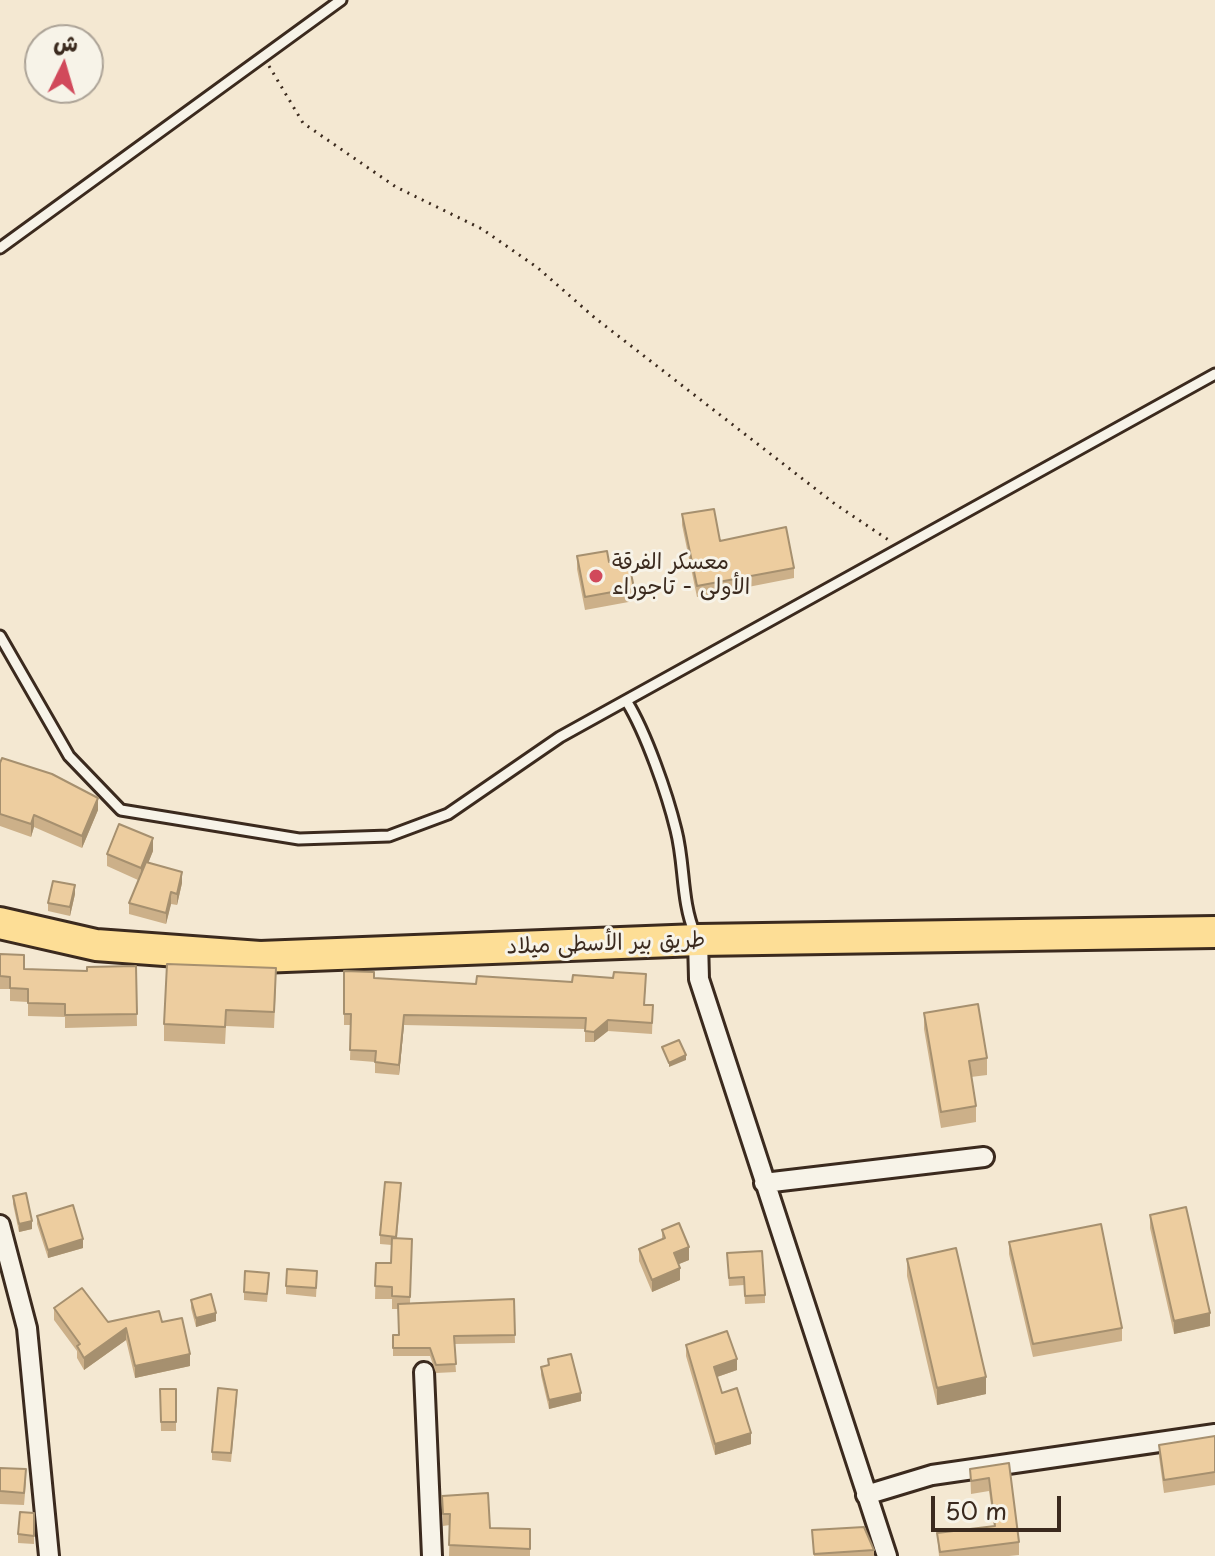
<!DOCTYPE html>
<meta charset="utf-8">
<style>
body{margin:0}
#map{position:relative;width:1215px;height:1556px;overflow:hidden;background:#f4e8d2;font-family:"Playpen Sans","Playpen Sans Arabic",sans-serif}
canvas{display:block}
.north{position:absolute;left:24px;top:24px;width:80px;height:80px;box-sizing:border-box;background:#f7f3e8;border:2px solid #aca397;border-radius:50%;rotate:5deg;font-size:22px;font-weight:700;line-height:32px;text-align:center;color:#3b2a1e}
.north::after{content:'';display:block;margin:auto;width:28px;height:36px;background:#d1495b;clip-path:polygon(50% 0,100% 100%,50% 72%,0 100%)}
.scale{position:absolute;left:931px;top:1496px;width:130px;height:36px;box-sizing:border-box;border:4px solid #3b2a1e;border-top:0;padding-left:10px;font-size:24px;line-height:28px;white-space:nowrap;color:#3b2a1e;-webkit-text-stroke:6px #f7f3e8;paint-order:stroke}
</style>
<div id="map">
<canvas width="1215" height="1556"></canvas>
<div class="north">ش</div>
<div class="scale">50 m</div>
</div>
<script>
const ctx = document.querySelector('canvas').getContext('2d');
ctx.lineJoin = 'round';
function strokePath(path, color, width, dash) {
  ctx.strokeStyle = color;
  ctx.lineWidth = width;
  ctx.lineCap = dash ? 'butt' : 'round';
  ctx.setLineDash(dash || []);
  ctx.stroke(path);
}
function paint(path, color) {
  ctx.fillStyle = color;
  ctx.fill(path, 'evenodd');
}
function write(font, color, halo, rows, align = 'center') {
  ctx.font = font + ' "Playpen Sans","Playpen Sans Arabic",sans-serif';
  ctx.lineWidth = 6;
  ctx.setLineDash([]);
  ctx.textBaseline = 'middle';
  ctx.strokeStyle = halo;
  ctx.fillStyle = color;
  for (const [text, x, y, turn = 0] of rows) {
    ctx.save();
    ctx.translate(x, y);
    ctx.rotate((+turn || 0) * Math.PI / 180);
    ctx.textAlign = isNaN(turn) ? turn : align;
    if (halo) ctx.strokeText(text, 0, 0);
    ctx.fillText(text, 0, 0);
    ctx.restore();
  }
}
const lane = new Path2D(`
 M0,248L341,0
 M0,636L69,756L121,810L299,839L389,836L448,814L560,737L1215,374
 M627,702C646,733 667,793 676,830C685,865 681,901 695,934`);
const street = new Path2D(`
 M698,940L699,979L887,1556
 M764,1183L984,1157
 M0,1225L27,1328L49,1556
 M424,1372L432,1556
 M866,1495L932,1475L1215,1434`);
const primary = new Path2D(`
 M0,923L96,945L260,957L698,940L1215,932`);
strokePath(lane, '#3b2a1e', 15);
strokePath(street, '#3b2a1e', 24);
strokePath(primary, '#3b2a1e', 36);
strokePath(new Path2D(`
 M269,66L303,123L396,187L482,229L538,268L595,318L835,504L890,541`), '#3b2a1e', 3, [2, 6]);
strokePath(lane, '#f7f3e8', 9);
strokePath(street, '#f7f3e8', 18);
strokePath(primary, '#fdde96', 30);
paint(new Path2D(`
 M682,514L720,541L794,568V578L697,597L682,525Z
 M577,556L609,562L634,588V601L585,610L577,569Z
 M0,763L98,810L82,848L34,827L31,837L0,826Z
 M153,851L148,863L182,883L177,905L171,904L166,924L129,914V903L138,880L107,866V854Z
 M75,894L70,916L48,911V903Z
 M0,954L24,969L87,971L136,966L137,1026L65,1028V1017L28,1016V1002L10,1001V989H0Z
 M344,971L374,978L476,984L646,985L644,1005H653L652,1034L608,1031L594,1042H585V1029L404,1025L399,1075L375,1073V1062L350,1060L351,1025H344Z
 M276,985L274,1028L226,1026L225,1044L164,1041V1024Z
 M924,1013L987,1058V1075L971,1077L976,1106V1122L941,1128L924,1029Z
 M401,1192L397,1238L412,1239L410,1303L514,1299L515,1343L454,1344L456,1372L436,1373L430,1356H393V1335H399L398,1309H392V1299H375L376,1263H391L392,1245L380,1244V1235Z
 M13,1196L32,1229L19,1232L13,1204Z
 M1150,1215L1210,1326L1174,1334L1150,1228Z
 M37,1216L83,1248L48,1258L37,1224Z
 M662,1230L689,1260L679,1264L680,1280L652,1292L639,1261V1249L662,1239Z
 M1009,1242L1122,1328V1341L1033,1357L1009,1254Z
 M727,1253L765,1295V1303L745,1304L744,1285L729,1286Z
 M907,1259L986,1394L937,1405L907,1276Z
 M317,1279L316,1297L286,1294V1286Z
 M269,1282L267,1302L244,1300V1292Z
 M191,1300L216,1321L196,1327L191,1308Z
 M54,1308L108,1322H162L190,1366L135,1378L126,1340L84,1370L77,1358V1351L54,1320Z
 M686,1345L737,1370L717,1377L722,1393L751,1444L715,1455L686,1356Z
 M548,1359L581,1401L549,1409L541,1375V1367L548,1365Z
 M160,1389H176V1431H161Z
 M237,1399L231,1462L212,1460V1452Z
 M1215,1436V1485L1164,1493L1159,1457V1445Z
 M1009,1463L1019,1542V1555L1009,1556H939L937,1533L994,1526L989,1491L971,1494L970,1469Z
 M0,1468L26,1482L24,1505L0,1504Z
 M442,1496L490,1528L530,1529V1556H449L450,1525L443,1526Z
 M34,1513V1544L18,1543V1534Z
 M812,1530L874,1550V1556H814Z`), '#ccb089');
paint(new Path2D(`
 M98,798V810L82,848V836Z
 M34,815V827L31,837V824Z
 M153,838V851L141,881V868Z
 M182,872V883L177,905V894Z
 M75,885V894L70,916V907Z
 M171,892V904L166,924V913Z
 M404,1015V1025L399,1075V1065Z
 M608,1020V1031L594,1042V1032Z
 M686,1055V1060L669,1067V1063Z
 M32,1221V1229L19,1232V1224Z
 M83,1239V1248L48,1258V1250Z
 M689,1247V1260L674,1266V1253Z
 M680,1268V1280L652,1292V1280Z
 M216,1313V1321L196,1327V1318Z
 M1210,1313V1326L1174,1334V1321Z
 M126,1328V1340L84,1370V1358Z
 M190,1354V1366L135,1378V1366Z
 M737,1359V1370L714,1378V1367Z
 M986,1377V1394L937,1405V1388Z
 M581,1393V1401L549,1409V1400Z
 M751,1433V1444L715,1455V1444Z`), '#a6906f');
const building = new Path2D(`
 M714,509L720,541L786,527L794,568L697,586L682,514Z
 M607,551L609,562L628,559L634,588L585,597L577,556Z
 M2,758L52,774L98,798L82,836L34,815L31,824L0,814V763Z
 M119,824L153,838L141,868L107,854Z
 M146,862L182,872L177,894L171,892L166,913L129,903Z
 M53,881L75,885L70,907L48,903Z
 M0,954L24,955V969L87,971V967L136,966L137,1014L65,1015V1004L28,1003V989L10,988V977L0,976Z
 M167,964L276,968L274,1012L226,1010L225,1027L164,1024Z
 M344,971L374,972V978L476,984L477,976L572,982L573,975L613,978L614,972L646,974L644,1005H653L652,1023L608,1020L594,1032L585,1031L586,1018L404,1015L399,1065L375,1062L376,1051L350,1050L351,1014H344Z
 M978,1004L987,1058L969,1061L976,1106L941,1112L924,1013Z
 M679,1040L686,1055L669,1063L662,1047Z
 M385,1182L401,1183L396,1237L380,1235Z
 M26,1193L32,1221L19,1224L13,1196Z
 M73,1205L83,1239L48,1250L37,1216Z
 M1186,1207L1210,1313L1174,1321L1150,1215Z
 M679,1223L689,1247L674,1253L680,1268L652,1280L639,1249L665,1238L662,1230Z
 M1101,1224L1122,1328L1033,1344L1009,1242Z
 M392,1238L412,1239L410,1297L392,1296V1287L375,1286L376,1263H391Z
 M956,1248L986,1377L937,1388L907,1259Z
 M762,1251L765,1295L745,1296L744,1277L729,1278L727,1253Z
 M287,1269L317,1271L316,1288L286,1286Z
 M245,1271L269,1273L267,1294L244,1292Z
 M82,1288L108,1322L159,1311L162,1322L182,1318L190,1354L135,1366L126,1328L84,1358L77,1346L80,1344L54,1308Z
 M211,1294L216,1313L196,1318L191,1300Z
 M514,1299L515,1335L454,1336L456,1364L436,1365L430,1348H393V1335H399L398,1304Z
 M727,1331L737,1359L714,1367L722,1393L737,1388L751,1433L715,1444L686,1345Z
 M571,1354L581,1393L549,1400L541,1367L549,1365L548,1359Z
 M218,1388L237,1390L231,1453L212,1452Z
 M160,1389H176V1422H161Z
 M1215,1436V1472L1164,1480L1159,1445Z
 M1009,1463L1019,1542L940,1552L937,1533L995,1526L989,1478L971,1481L970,1469Z
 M0,1468L26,1469L24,1493L0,1491Z
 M488,1493L490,1528L530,1529V1549L449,1545L450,1514H443L442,1496Z
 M20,1512L34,1513V1536L18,1534Z
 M864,1527L874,1550L814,1554L812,1530Z`);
paint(building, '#edcd9f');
strokePath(building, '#a6906f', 2);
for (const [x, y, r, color] of [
 [596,576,8,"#d1495b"]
]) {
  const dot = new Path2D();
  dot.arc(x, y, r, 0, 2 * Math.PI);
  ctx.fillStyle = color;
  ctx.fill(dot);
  strokePath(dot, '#f7f3e8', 3);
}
write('22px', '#3b2a1e', '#f7f3e8', [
 ["معسكر الفرقة",612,563],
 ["الأولى - تاجوراء",612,588]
], 'left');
write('22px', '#3b2a1e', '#f7f3e8', [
 ["طريق بير الأسطى ميلاد",606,944,-2]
]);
</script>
